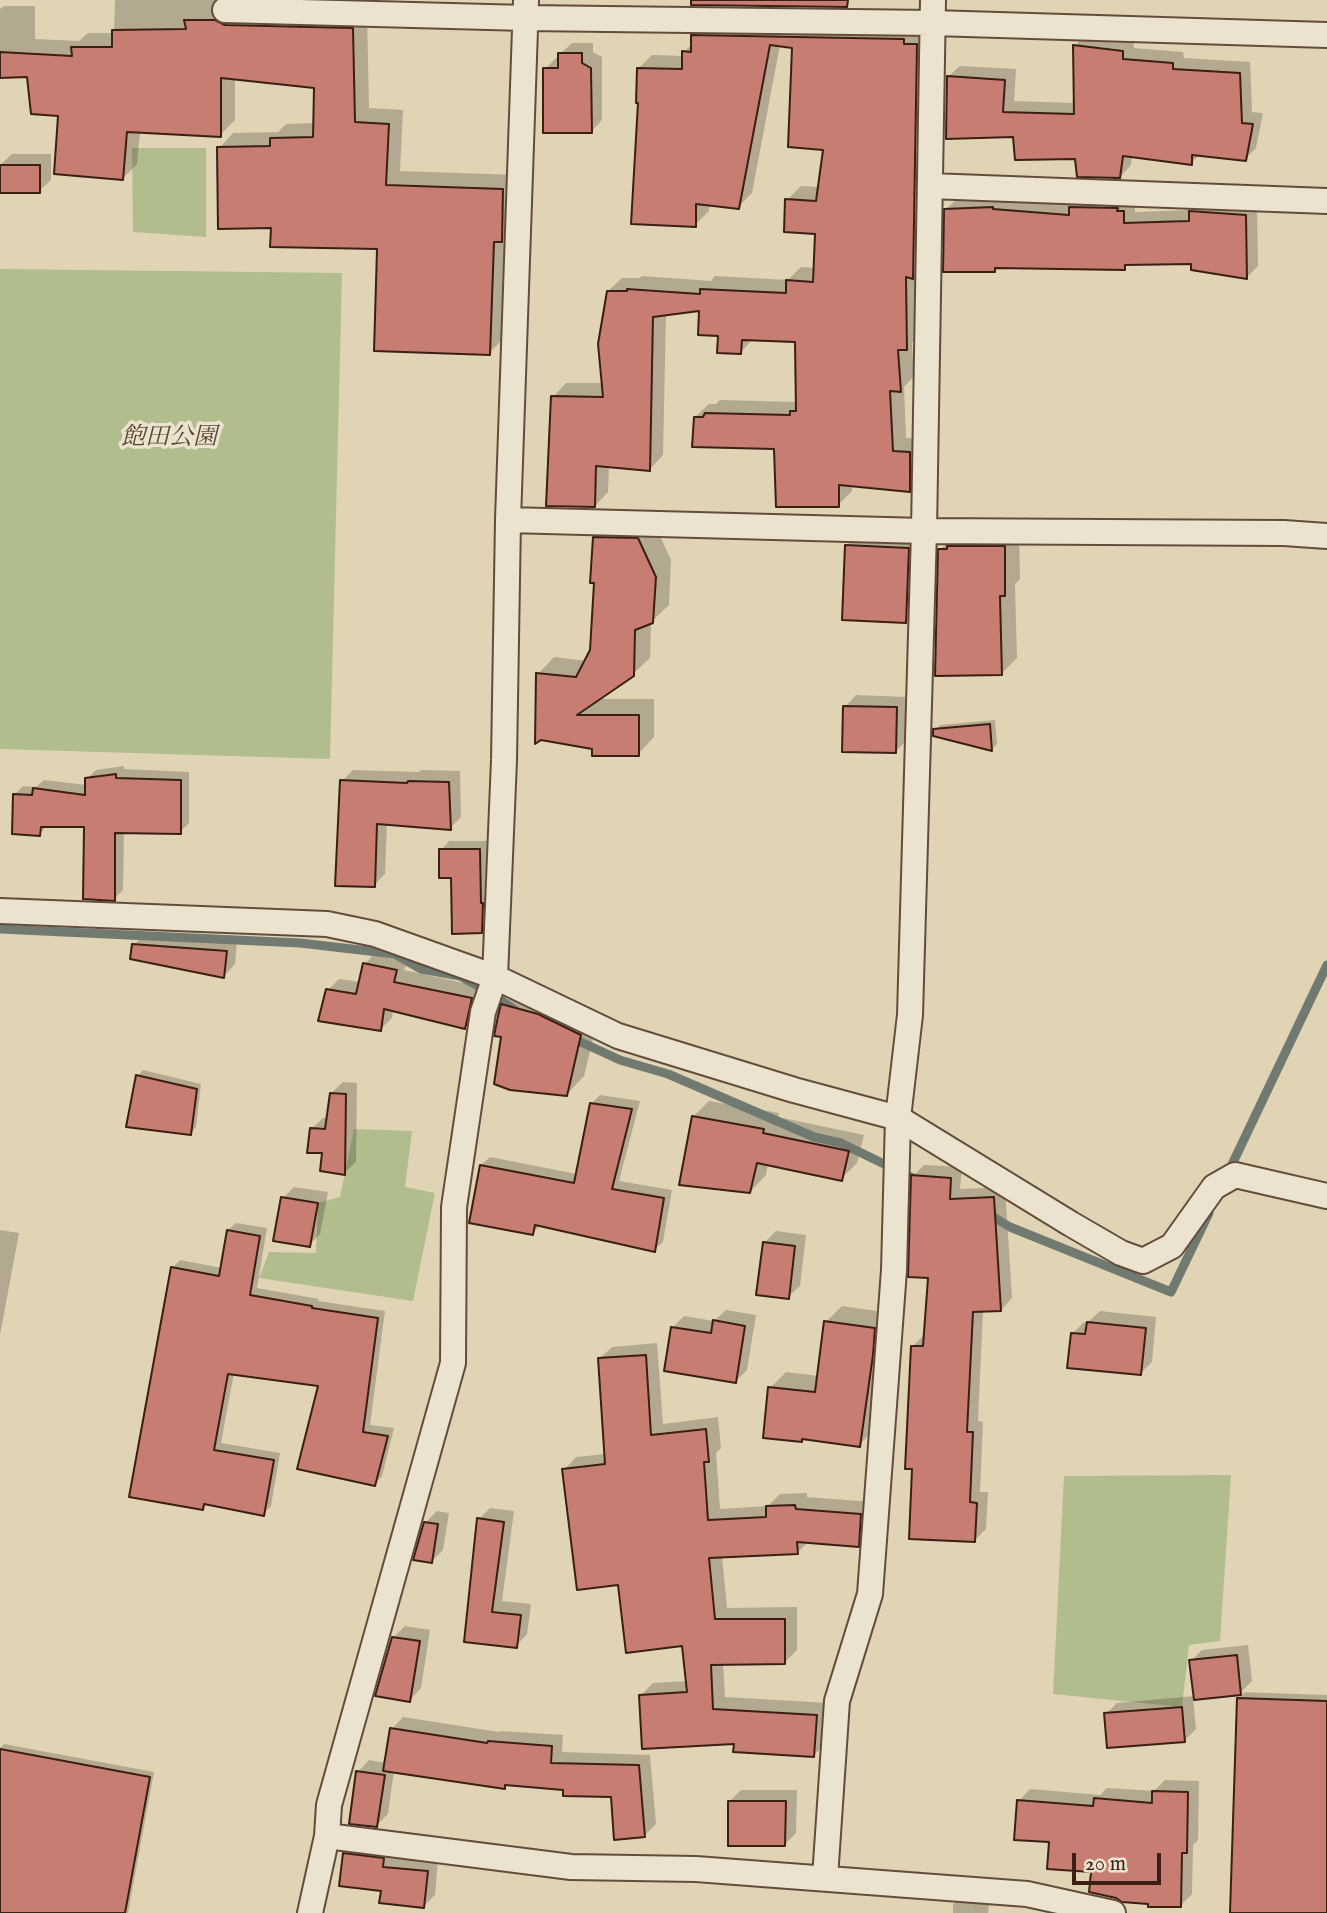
<!DOCTYPE html>
<meta charset="utf-8">
<style>
body{margin:0}
#map{position:relative;width:1327px;height:1913px;overflow:hidden;background:#e0d4b5;font-family:"IM FELL English",serif}
canvas{display:block}
.scale{position:absolute;left:1072px;top:1853px;width:89px;height:32px;box-sizing:border-box;border:4px solid #3b1e14;border-top:0;padding-left:9px;font-size:21px;line-height:24px;white-space:nowrap;color:#3b1e14;-webkit-text-stroke:5px #ebe3cf;paint-order:stroke}
</style>
<div id="map">
<canvas width="1327" height="1913"></canvas>
<div class="scale">20 m</div>
</div>
<script>
const ctx = document.querySelector('canvas').getContext('2d');
ctx.lineJoin = 'round';
function paint(path, color) {
  ctx.fillStyle = color;
  ctx.fill(path, 'evenodd');
}
function strokePath(path, color, width, dash) {
  ctx.strokeStyle = color;
  ctx.lineWidth = width;
  ctx.lineCap = dash ? 'butt' : 'round';
  ctx.setLineDash(dash || []);
  ctx.stroke(path);
}
function write(font, color, halo, rows, align = 'center') {
  ctx.font = font + ' "IM FELL English","Noto Serif JP",serif';
  ctx.lineWidth = 7;
  ctx.setLineDash([]);
  ctx.textBaseline = 'middle';
  ctx.strokeStyle = halo;
  ctx.fillStyle = color;
  for (const [text, x, y, turn = 0] of rows) {
    ctx.save();
    ctx.translate(x, y);
    ctx.rotate((+turn || 0) * Math.PI / 180);
    ctx.textAlign = isNaN(turn) ? turn : align;
    if (halo) ctx.strokeText(text, 0, 0);
    ctx.fillText(text, 0, 0);
    ctx.restore();
  }
}
paint(new Path2D(`
 M132,148H206V237L133,232Z
 M0,269L342,273L330,759L0,749Z
 M354,1129L412,1131L405,1187L435,1193L413,1301L259,1278L269,1252L316,1253L318,1203L340,1197Z
 M1231,1475L1220,1641L1189,1645L1182,1707L1053,1694L1064,1476Z`), '#b2bd8d');
paint(new Path2D(`
 M115,0H225L367,14L369,108L403,110L400,171L517,175L504,338L489,353L379,247L273,226L219,148L233,133L278,132L286,124L315,123L316,86L235,78V120L220,135L140,131L137,164L122,179L60,115L28,75L0,76V9L4,6H35V39L79,41L88,33H114Z
 M707,22L930,31L920,335L912,343L914,376L904,387L906,438L923,439V477L909,490L852,484V491L838,505L776,447L695,417L709,404H716L720,400L798,402L796,340L754,338L740,353L719,334L701,309L666,314L663,455L650,469L609,465L608,492L595,506L553,397L566,383H604L608,291L622,278H640L642,276L711,281L715,276L788,280L801,267L816,268L817,232L787,200L801,186L820,187L825,149L794,46L780,45L752,193L738,207L709,203V211L695,225L640,101L639,68L652,55L684,56V52L693,43V36Z
 M1086,34L1133,40L1134,48L1183,52L1184,58L1250,62L1252,112L1263,113L1256,148L1245,159L1201,154L1191,163L1132,156L1131,165L1120,177L1077,157L1014,135L948,77L960,66L1016,69L1014,101L1076,103L1075,46Z
 M572,43H593V52L602,57V120L591,132L545,69L556,58H560V54Z
 M12,154H51V180L39,191L0,165Z
 M958,198L1135,200V212L1192,210L1202,201L1257,204L1258,266L1247,277L1193,262L1128,264L1124,268L999,266L995,270L946,209Z
 M611,522L654,523L671,560L669,605L651,622L650,658L633,674L596,699H654V737L638,754L594,747L538,674L554,657L586,661L591,650L596,581L595,538Z
 M864,529L925,531L923,604L906,621L846,546Z
 M1019,532L1020,579L1015,584L1017,658L1002,673L940,550L955,535Z
 M856,695L908,697L907,740L895,752L845,707Z
 M995,720L997,744L992,749L935,730L940,725Z
 M124,766V769L189,772V823L180,832L124,831L123,890L114,899L86,825H48L39,834L14,795L23,786L36,787L44,780L87,785V779L96,770Z
 M353,770L419,772L421,770L460,771L461,817L450,828L387,823L385,874L374,885L342,781Z
 M449,841H487L490,923L481,931L441,850Z
 M145,933L237,940L235,964L224,976L134,945Z
 M376,952L408,959L404,970L482,987L476,1016L465,1027L393,1010L392,1018L381,1029L328,990L339,979L361,982L365,964Z
 M520,988L598,1018L584,1076L567,1094L503,1036V1005Z
 M143,1070L201,1084L196,1127L191,1133L138,1076Z
 M343,1082L357,1083L356,1162L344,1173L324,1151L311,1129L323,1118H329L331,1093Z
 M600,1095L640,1101L619,1181L672,1190L663,1242L654,1250L541,1225L532,1233L481,1165L490,1157L577,1174L591,1104Z
 M709,1101L779,1113L778,1117L864,1135L857,1163L841,1179L768,1164L766,1175L750,1192L693,1117Z
 M924,1165L962,1167L960,1189L1005,1187L1012,1298L1001,1310H983L978,1421L983,1422L980,1492H988L986,1529L975,1540L914,1468L912,1347L924,1335H925L930,1276L913,1176Z
 M294,1187L328,1192L320,1234L309,1245L283,1198Z
 M236,1223L267,1228L257,1288L319,1299L318,1301L385,1311L370,1425L394,1428L382,1476L375,1484L320,1385L234,1373L221,1443L280,1453L271,1506L263,1514L208,1503L203,1508L172,1268L180,1260L222,1268L228,1230Z
 M0,1230L19,1233L0,1335Z
 M776,1231L806,1235L800,1286L788,1297L764,1243Z
 M842,1306L890,1313L875,1429L859,1445L804,1437L801,1440L770,1388L786,1372L819,1376L826,1322Z
 M726,1310L756,1315L747,1370L736,1381L672,1328L684,1316L714,1321Z
 M1100,1311L1156,1317L1152,1362L1141,1373L1072,1334L1084,1322H1088Z
 M657,1343L663,1424L718,1417L721,1448L716,1453L720,1509L768,1506L780,1494L807,1493V1497L873,1502L870,1532L858,1545L809,1541L797,1553L722,1556L727,1608L797,1607V1650L784,1663H723L725,1697L829,1703L826,1743L814,1755L736,1742L640,1696L653,1683L688,1681L684,1644L619,1583L564,1470L576,1457L606,1454L599,1359L612,1347Z
 M490,1508L514,1511L502,1601L531,1604L527,1634L516,1646L466,1640L479,1519Z
 M437,1511L449,1513L443,1550L432,1561L425,1523Z
 M405,1626L430,1630L421,1688L410,1700L393,1638Z
 M1248,1645L1252,1681L1241,1692L1327,1695V1913H1232L1238,1699L1245,1692L1193,1698L1196,1729L1185,1740L1106,1714L1117,1703L1195,1696L1191,1661L1202,1650Z
 M403,1717L499,1732L501,1731L563,1735L562,1752L650,1755L656,1824L644,1836L613,1795L565,1788L508,1784L504,1787L394,1770L388,1814L376,1826L358,1772L369,1760L386,1763L392,1729Z
 M4,1744L154,1772L128,1913H0V1748Z
 M1165,1780L1199,1781L1198,1840L1193,1845L1192,1894L1181,1905L1093,1870L1051,1841L1019,1801L1030,1789L1100,1795L1107,1788L1154,1791Z
 M741,1790H797L796,1833L785,1844L730,1801Z
 M356,1843L438,1860L435,1895L423,1907L383,1889L344,1854Z
 M965,1893L990,1894L988,1913H953V1904Z`), '#0003');
strokePath(new Path2D(`
 M0,929L300,943L395,954L421,969L460,976L493,994L516,1011
 M570,1037L620,1060L668,1074L814,1137L841,1143L921,1182
 M1227,1175L1327,965
 M985,1212L1010,1227L1171,1292L1209,1213`), '#707a70', 9);
const building = new Path2D(`
 M691,0H848L847,7L691,5Z
 M184,20H215L225,25L353,28L355,122L389,124L386,185L503,189L502,242H494L490,355L374,351L377,249L270,247L271,228L218,229L217,147L270,146V138L313,137L314,88L221,78V137L127,132L123,180L54,174L58,116L31,114L27,77L0,78V52L72,56L71,47H112V30L186,29Z
 M691,35L904,39V44H917L913,279L906,277L907,350H898L901,392L890,391L893,451L910,452V492L839,485V507H776L774,449L692,447L694,417H703L705,413L790,415V411H796L795,342L742,340L741,354L717,353L718,336L698,335L699,311L653,317L650,471L596,466L595,507L546,506L551,396L603,397L598,344L607,291H627V289L700,294V289L786,293V280L813,282L815,234L784,232L785,199L816,201L823,150L788,147L792,48L770,45L739,209L696,204V227L631,224L638,103H636L637,68L682,69V51L691,52Z
 M1073,45L1123,51V59L1173,63V69L1240,73L1242,123L1253,124L1246,161L1192,155V165L1123,156L1120,178L1077,177L1075,159L1015,160L1013,137L946,139L947,76L1005,80L1003,112L1074,114Z
 M558,53H582V63L591,68L592,133H543V68H558Z
 M0,165H40V193H0Z
 M993,207V209L1069,215V207L1118,208L1117,211H1124V223L1189,221V211L1246,215L1247,279L1191,270V264L1125,265V270L995,268V272H943L944,209Z
 M593,537L638,538L656,577L653,623L635,630L634,676L577,715H639V756H592V749L541,740L535,744L536,673L576,677L590,650L594,583H590Z
 M845,545L909,548L906,623L842,620Z
 M947,546H1005V596H1000L1002,675L935,676L938,549H947Z
 M843,706L897,707L896,753L842,752Z
 M990,724L992,751L933,736V729Z
 M116,774V778L181,780V834L115,833V901L83,899L84,827H41L40,836L12,834L13,794L32,795L33,788L85,795V778Z
 M340,780L407,783L408,781L449,782L451,830L377,824L375,887L335,886Z
 M439,849H480L481,903H483L482,933L452,934L451,878H439Z
 M132,944L227,951L224,978L130,959Z
 M363,963L397,970L394,982L472,998L465,1029L384,1009L381,1031L318,1021L326,989L356,994Z
 M501,1004L538,1014L581,1035L567,1096L510,1090L494,1084L501,1037L494,1036L498,1016Z
 M136,1075L197,1089L191,1135L126,1127Z
 M330,1093L346,1094L345,1175L320,1171L322,1153H307L310,1128L325,1129Z
 M590,1103L632,1109L612,1189L664,1198L655,1252L535,1225L533,1235L469,1223L480,1165L574,1183Z
 M692,1116L764,1129L763,1133L849,1151L842,1181L757,1163L750,1193L679,1185Z
 M911,1175L951,1178L950,1199L994,1197L1001,1311L973,1312L967,1432H973L970,1502L977,1503L975,1542L909,1539L912,1469H905L911,1346H923L928,1278L908,1277Z
 M281,1197L318,1203L310,1247L273,1241Z
 M227,1230L260,1236L250,1295L312,1306V1308L378,1318L363,1432L388,1436L375,1486L297,1469L318,1386L228,1374L214,1450L274,1460L264,1516L204,1504L203,1510L129,1497L171,1267L219,1276Z
 M763,1242L795,1246L789,1299L756,1295Z
 M713,1320L745,1326L736,1383L664,1371L671,1327L711,1333Z
 M824,1321L875,1328L873,1355L860,1447L802,1439V1442L763,1438L768,1387L815,1392Z
 M1087,1322L1146,1328L1141,1375L1067,1368L1071,1333L1085,1334Z
 M646,1355L651,1435L706,1429L709,1462H704L708,1520L766,1517V1506L795,1505L796,1509L861,1514L859,1547L797,1542L798,1554L709,1558L715,1619H785V1664L711,1665L713,1709L817,1715L814,1757L733,1752L734,1744L642,1749L639,1695L687,1692L682,1646L626,1653L618,1585L577,1590L562,1469L605,1464L598,1358Z
 M477,1518L504,1522L492,1612L521,1615L517,1648L464,1642Z
 M424,1522L438,1524L432,1563L413,1560Z
 M392,1637L420,1641L410,1702L375,1696Z
 M1237,1655L1241,1695L1194,1700L1189,1660Z
 M1237,1698L1327,1701V1913H1230Z
 M1182,1707L1185,1742L1107,1748L1104,1713Z
 M390,1728L487,1743L488,1741L552,1746L551,1763L639,1765L645,1837L614,1840L611,1797L563,1796V1790L505,1785V1789L383,1771Z
 M0,1749L150,1777L125,1913H0Z
 M356,1771L385,1775L377,1827L349,1824Z
 M1152,1791L1188,1792L1187,1853H1182L1181,1907H1148V1904L1122,1902L1116,1898L1089,1892L1091,1872L1047,1869L1049,1842L1014,1840L1017,1800L1093,1806L1094,1798L1152,1803Z
 M728,1801H786L785,1846H728Z
 M343,1853L384,1858L383,1867L428,1871L424,1908L379,1903L381,1891L339,1886Z`);
paint(building, '#c77d71');
strokePath(building, '#3b1e14', 2);
const minor = new Path2D(`
 M225,10L526,18L933,23L1327,35
 M930,186L1327,201
 M508,520L924,531L1284,533L1327,536
 M0,911L327,924L375,934L495,977L618,1036L794,1090L898,1118L1071,1224L1121,1253L1143,1261L1172,1246L1214,1187L1235,1175L1327,1196
 M327,1836L571,1867L696,1869L1027,1894L1113,1913
 M825,1878L837,1701L870,1594L894,1270L898,1118L910,1015L924,531L933,0
 M310,1913L327,1836L329,1805L453,1363L454,1207L483,1012L495,977L504,760L508,520L526,0`);
strokePath(minor, '#644c3c', 28);
strokePath(minor, '#ebe3cf', 24);
write('italic 24px', '#594632', '#ebe3cf', [
 ["飽田公園",169,439]
]);
</script>
